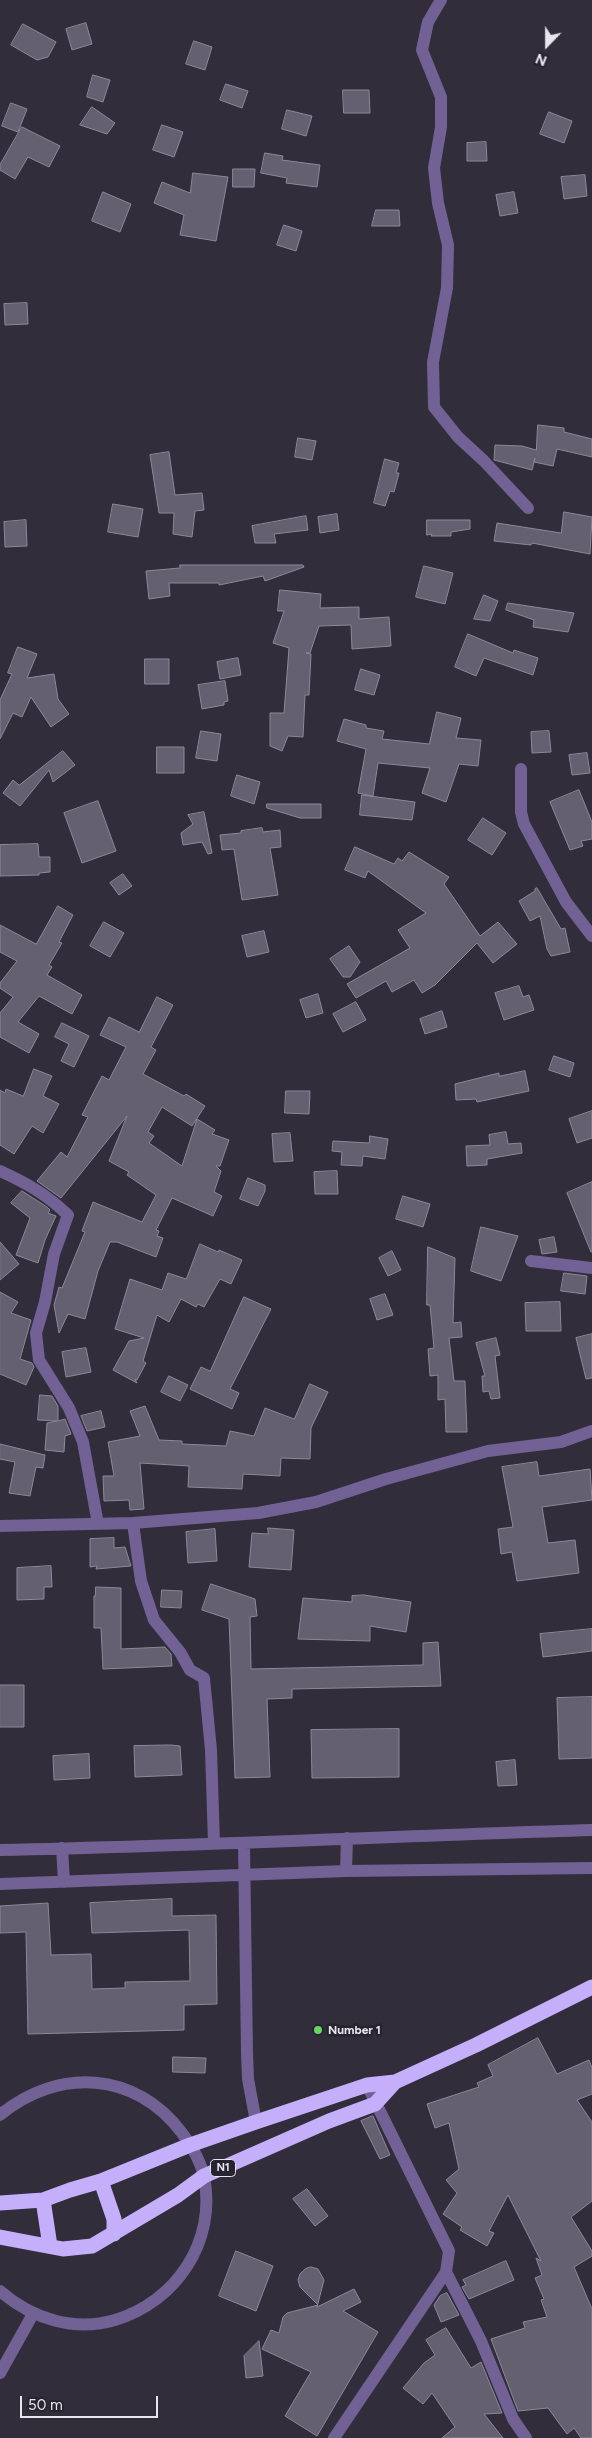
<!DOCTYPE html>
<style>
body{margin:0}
#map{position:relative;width:592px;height:2438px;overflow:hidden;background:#312d3b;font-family:Figtree,sans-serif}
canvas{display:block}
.north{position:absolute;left:522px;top:20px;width:50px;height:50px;-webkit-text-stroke:4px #272431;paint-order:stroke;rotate:202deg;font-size:14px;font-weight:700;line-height:20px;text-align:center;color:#e8e5ee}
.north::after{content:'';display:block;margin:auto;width:18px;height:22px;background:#e8e5ee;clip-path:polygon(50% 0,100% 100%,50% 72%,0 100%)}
.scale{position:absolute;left:20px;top:2396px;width:138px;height:22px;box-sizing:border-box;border:2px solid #e8e5ee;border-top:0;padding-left:6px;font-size:15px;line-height:18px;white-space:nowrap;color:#e8e5ee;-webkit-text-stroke:4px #272431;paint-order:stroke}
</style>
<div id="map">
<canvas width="592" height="2438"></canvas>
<div class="north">N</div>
<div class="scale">50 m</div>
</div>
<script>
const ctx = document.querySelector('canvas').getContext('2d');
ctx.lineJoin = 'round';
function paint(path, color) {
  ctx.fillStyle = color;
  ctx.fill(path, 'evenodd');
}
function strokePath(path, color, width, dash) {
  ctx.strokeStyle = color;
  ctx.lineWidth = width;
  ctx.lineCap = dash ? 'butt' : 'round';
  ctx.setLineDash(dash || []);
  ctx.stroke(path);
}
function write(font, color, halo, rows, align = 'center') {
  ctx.font = font + ' Figtree,sans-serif';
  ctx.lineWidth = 5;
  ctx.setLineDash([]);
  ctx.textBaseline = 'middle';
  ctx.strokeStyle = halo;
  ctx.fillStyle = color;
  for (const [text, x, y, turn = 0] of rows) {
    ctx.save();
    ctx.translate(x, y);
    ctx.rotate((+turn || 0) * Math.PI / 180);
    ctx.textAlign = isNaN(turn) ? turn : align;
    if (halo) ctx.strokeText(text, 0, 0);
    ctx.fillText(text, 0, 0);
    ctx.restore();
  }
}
const building = new Path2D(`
 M86,23L92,44L72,50L66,29Z
 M23,24L56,42L48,57L37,60L11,45Z
 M194,41L212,47L205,70L186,64Z
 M93,75L110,80L103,102L87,97Z
 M226,84L248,91L242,108L220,100Z
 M343,90H369L370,113H344Z
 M11,103L27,109L18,132L2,126Z
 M92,107L115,123L107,134L80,125Z
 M287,110L312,116L306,136L282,129Z
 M549,112L572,121L564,143L540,134Z
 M162,125L183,132L174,157L153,150Z
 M22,127L60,146L49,167L28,157L15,179L0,170V165Z
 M486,142L487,161H467V143Z
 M265,153L283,156L282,160L320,165L317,187L286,183L287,178L261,173Z
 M233,169H255L254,187H233Z
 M193,173L228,177L216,241L180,235L184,215L154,203L162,182L190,193Z
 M585,175L587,196L564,199L561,177Z
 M103,192L131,204L120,232L92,221Z
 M514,192L518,213L500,216L496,195Z
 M376,210H399L400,226H372Z
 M284,225L302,231L296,251L277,245Z
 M27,303L28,324L5,325L4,304Z
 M538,425L564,428V432L592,439V457L557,449L553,466L534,462L535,458L532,470L494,460L495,445L522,446L536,450Z
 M298,438L316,441L312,460L295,457Z
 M169,452L175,495L202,493L204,510L195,511L192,537L173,534L174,513H159L150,455Z
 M385,459L399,463L396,473H399L394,492L390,491L385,506L374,503Z
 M113,504L143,509L138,537L108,532Z
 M564,512L592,517L590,554L532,543L531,545L494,541L497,523L561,533Z
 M337,514L339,530L320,533L318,517Z
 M306,516L308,530L274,534L276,543H255L252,526Z
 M26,520L27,546L5,547L4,522Z
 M427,520H470V529L451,532V536H431L432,534L427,535Z
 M180,565H303L304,567L265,581L263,576L219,585V583H169L170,596L149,599L146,571L180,568Z
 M424,566L453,573L445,604L416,597Z
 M280,590L321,594L320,608L359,607V619L389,617L391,646L352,649L351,625L319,626L310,653H306L311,654L309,695H305L303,737L288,736L282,751L270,746V713H284L289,648L273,643L284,611H278Z
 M484,595L498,601L490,621L474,619Z
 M508,603L574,613L568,632L533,627L534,620L506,610Z
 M468,634L513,653L514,650L538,658L533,675L484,658L476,676L455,667Z
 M18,647L37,654L27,678L54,674L58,699L69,714L51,727L31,697L22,717L13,713L0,739V700L12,674L8,673Z
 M238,658L241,675L220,679L217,662Z
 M145,659H169V684H145Z
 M361,669L380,675L374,695L355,690Z
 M225,681L228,701L224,702V705L202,709L198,685Z
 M437,712L461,718L456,738L481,740L478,766L459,764L446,802L422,793L430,768L378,763L373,796L358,793L366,749L337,741L344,719L366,725V728L384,731L382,739L429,744Z
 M201,731L221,734L217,761L196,758Z
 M549,731L551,752L532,753L531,732Z
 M157,747H184V773H157Z
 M63,751L75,765L53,782L49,770L20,806L3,793L13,780L19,785Z
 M587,753L590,773L572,775L569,755Z
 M237,775L260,782L254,804L231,796Z
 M579,790L592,822V839L581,841L583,846L570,850L550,802Z
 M362,795L415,802L412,820L360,815Z
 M98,801L116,851L82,863L64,813Z
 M267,804H321V818H300L267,808Z
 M204,812L212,853L208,854L202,842L183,845L181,833L193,824L188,815Z
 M483,818L506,833L492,855L468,840Z
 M262,828L263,832L280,830L281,847L270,848L278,895L242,900L234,849L222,850L220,835L241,833V831Z
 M38,844L39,857H50V872L39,873V875L0,876V845Z
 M355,847L394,864L398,858L402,861L409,852L449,877L444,884L480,936L498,922L517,944L493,963L477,943L435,985L422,993L414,980L392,992L386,981L356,998L347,984L410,948L398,930L426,913L368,871L365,878L345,870Z
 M123,874L132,886L119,895L110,883Z
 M537,888L561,929L565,928L570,952L551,956L547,949L540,916L530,921L519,901L535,891V889Z
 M58,906L73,915L59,942L62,943L49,965L52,967L47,975L82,995L72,1014L39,996L18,1022L39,1034L29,1053L0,1037V1013L13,997L0,988V983L17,961L0,952V925L36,944Z
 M104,922L124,933L110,957L90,946Z
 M264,931L269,952L247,957L242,936Z
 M349,946L360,962L350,977H343L330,959Z
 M519,986L523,997L529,995L534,1010L504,1020L495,993Z
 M318,994L323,1013L306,1018L300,1000Z
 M157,997L173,1005L151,1047L156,1050L143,1074L184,1096L186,1094L205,1106L192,1126L162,1107L148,1132L154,1136L149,1143L182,1166L197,1119L215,1130L212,1134L229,1140L220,1166H216L221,1171L214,1192L222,1196L213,1216L172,1198L156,1230L159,1231L157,1236L163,1238L156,1257L117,1242H110L98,1271L85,1319L68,1314L59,1333L54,1305L59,1287L62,1288L85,1232L82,1231L93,1202L142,1222L156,1195L127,1175L129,1172L109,1161L127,1116L61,1198L37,1181L61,1152L67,1157L88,1117L82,1115L102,1076L109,1080L126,1047L100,1035L109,1017L139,1032Z
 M356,1002L366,1020L343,1032L333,1014Z
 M442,1011L447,1027L425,1034L420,1019Z
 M62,1023L89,1036L74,1067L61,1061L69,1044L55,1037Z
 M554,1056L574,1063L570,1077L549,1070Z
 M34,1069L52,1076L43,1096L59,1104L43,1133L32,1126L14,1154L0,1145V1090L5,1093L6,1089L23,1096Z
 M525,1071L529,1091L477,1102L476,1099L456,1100L455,1084L499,1073V1076Z
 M286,1091H310L309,1114L285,1113Z
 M592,1111V1138L577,1143L569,1119Z
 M506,1132L508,1144L521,1143L522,1153L487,1159V1165L467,1166L466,1146L490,1145L489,1135Z
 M290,1133L293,1161L274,1162L272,1134Z
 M370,1136L388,1139L385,1159L363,1156L362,1166L341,1165L342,1152L332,1151L333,1141L369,1143Z
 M337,1171L338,1194H315L314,1172Z
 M248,1178L265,1185V1191L258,1206L240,1199Z
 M592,1182V1252H591L567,1193Z
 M22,1191L47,1207L50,1210L48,1213L56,1216L45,1240L38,1263L16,1255L30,1218L11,1203Z
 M403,1196L430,1204L423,1227L396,1219Z
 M481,1227L518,1236L501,1281L471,1271Z
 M554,1237L557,1252L542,1254L539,1240Z
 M0,1242L19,1264L0,1280Z
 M200,1244L218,1252L219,1250L242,1260L231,1284L220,1279L204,1307L198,1304L196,1307L181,1299L169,1322L157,1315L143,1361L146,1363L137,1380L135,1379L137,1383L113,1370L129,1341L144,1338L115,1329L130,1279L162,1290L168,1273L186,1279Z
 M428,1247L455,1258L453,1323L461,1322L462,1337L449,1338L454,1381H465L467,1432H446L445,1399L438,1400V1375L430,1376L428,1349L434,1348L430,1305H427Z
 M392,1251L401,1270L388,1276L379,1258Z
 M564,1273L587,1276L585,1294L561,1291Z
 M0,1292L18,1302L11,1313L31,1320L20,1359L32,1363L34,1367L26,1385L0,1374Z
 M385,1294L393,1315L377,1320L370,1299Z
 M244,1297L271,1309L230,1389L239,1393L232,1409L190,1389L201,1367L210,1371Z
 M560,1302L561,1331H526L525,1303Z
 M592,1334V1378L586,1379L576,1338Z
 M496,1338L500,1355L495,1356L500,1398L491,1399L489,1391L483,1392L482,1376H485L476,1343Z
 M86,1348L91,1372L66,1377L62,1352Z
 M169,1376L188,1385L180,1401L161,1392Z
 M310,1384L328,1392L311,1428L310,1459L281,1458L280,1476L243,1474L242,1489L188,1487L189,1466L140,1463L144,1509L130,1510L129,1500L104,1501L103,1476H114L108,1442L140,1436L130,1411L145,1406L159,1440L182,1441V1444L226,1446L230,1431L254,1436L265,1408L294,1419Z
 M40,1395L52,1396L58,1406V1421L65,1419L71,1434L65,1436L64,1452L45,1450L47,1423L57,1421L38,1420Z
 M101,1411L105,1427L87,1431L81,1416Z
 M0,1444L45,1455L43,1468L36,1467L30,1496L9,1493L15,1462L0,1459Z
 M537,1462L539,1476L590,1469L592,1500L542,1507L548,1543L575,1540L579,1573L517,1581L512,1552L501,1554L498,1529L513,1527L502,1467Z
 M268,1528L294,1530L291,1570L249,1567L252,1533L268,1534Z
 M215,1529L217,1561L188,1563L186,1532Z
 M114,1538V1548L125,1547L131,1566L96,1569L97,1566L90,1567V1539Z
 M51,1566L52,1587H44V1599L17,1600V1568Z
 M211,1584L255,1599L257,1616L250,1617L251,1669L423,1665V1643L438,1642L441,1686L292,1689V1698L267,1699L270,1777L235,1778L229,1619L202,1610Z
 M96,1587L121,1588V1649L165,1647L171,1654L172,1666L103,1669L101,1628H94V1596H95Z
 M162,1590L182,1591L181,1608L161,1607Z
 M364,1595L411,1602L406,1632L370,1626V1641L298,1639L303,1598L352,1602V1596Z
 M592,1629V1651L543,1657L540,1634Z
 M0,1685H24V1727H0Z
 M592,1697V1758L559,1759L557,1698Z
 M399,1729V1777L312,1778L311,1730Z
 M171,1745L180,1746L182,1775L135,1777L134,1746Z
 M89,1754L90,1778L54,1780L53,1756Z
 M515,1760L517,1785L498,1786L496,1762Z
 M172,1899V1916L216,1915L217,2004L184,2005V2030L28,2034L26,1932L0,1933V1906L48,1903L51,1955L91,1954L92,1989L125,1988V1982L190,1981L189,1930L92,1933L90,1903Z
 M538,2038L557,2074L589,2060L592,2068V2094L577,2100L592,2122V2201L571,2217L592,2251V2256L574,2267L592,2309V2438H581L574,2428L567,2434L548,2408L518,2411L491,2339L525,2328L523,2322L547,2317L541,2300L544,2299L535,2278L542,2275L536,2258L541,2261L508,2195L489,2231L494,2233L487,2246L460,2230L462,2227L443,2214L457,2193L446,2180L459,2169L449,2123L435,2128L427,2104L479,2087L477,2083L493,2076L488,2065Z
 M173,2057L206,2058L205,2073L173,2072Z
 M373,2116L390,2155L380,2159L361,2121Z
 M307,2189L328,2216L315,2226L293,2199Z
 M236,2251L273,2266L256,2311L219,2296Z
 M506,2261L514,2280L469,2299L462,2287L466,2285L463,2280Z
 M311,2267L318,2269L324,2280L317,2307L354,2289L361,2302L343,2311L378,2332L317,2436L285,2416L311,2372L262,2349L271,2330L279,2333L283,2317L287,2313L318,2305L300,2287L298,2280L300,2274L305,2269Z
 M447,2293L459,2315L441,2322L434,2305L440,2296Z
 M446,2328L471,2368L481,2362L502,2413L484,2414L503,2438H442L455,2427L432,2393L423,2404L403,2388L424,2363L435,2355L426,2340Z
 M259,2341L263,2376L246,2378L244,2356Z`);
paint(building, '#646070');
strokePath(building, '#8d8899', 1);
strokePath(new Path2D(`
 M441,0L428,22L422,50L441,97V127L434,168L438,203L448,245L447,288L433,362L434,407L458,437L484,461L528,508
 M521,769V812L524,824L566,902L592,936
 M0,1171C28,1184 46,1194 68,1215L54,1254L45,1302L36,1333L39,1360L69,1408L83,1442L98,1524
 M531,1261L592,1268
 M133,1523L141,1581L154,1620L180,1652L190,1670L204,1678L211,1750L214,1843
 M0,1526L133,1523L258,1513L316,1502L386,1479L488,1451L561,1442L592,1431
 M244,1844L247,2053L248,2079L256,2122
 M62,1848L64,1882
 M0,1850C197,1846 395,1836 592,1830
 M346,1871L347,1838
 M0,1884L346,1871L592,1868
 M0,2115C58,2067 136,2071 182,2133C191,2145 201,2162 204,2177C217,2241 176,2302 115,2320C75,2332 32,2319 0,2291
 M446,2272L481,2341L513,2419L526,2438
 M0,2373L33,2314
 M334,2438L446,2272L449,2251L367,2085`), '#716194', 12);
strokePath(new Path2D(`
 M101,2181L114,2219V2234
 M43,2200L50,2246
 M0,2203L43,2200L70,2190L101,2181L190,2145L256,2122L367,2085L395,2082L476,2045L592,1987
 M0,2237L63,2249L92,2246L178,2195L204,2176L329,2121L375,2104L395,2082`), '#c5affa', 15);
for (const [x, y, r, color] of [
 [318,2030,5,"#69d464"]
]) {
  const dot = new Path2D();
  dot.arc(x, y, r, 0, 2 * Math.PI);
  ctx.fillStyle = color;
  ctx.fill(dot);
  strokePath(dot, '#272431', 2);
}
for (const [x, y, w] of [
 [223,2168,25]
]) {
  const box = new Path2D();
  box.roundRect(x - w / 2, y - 8.5, w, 17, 4);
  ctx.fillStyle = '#272431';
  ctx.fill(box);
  strokePath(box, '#e8e5ee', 1);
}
write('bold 11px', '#e8e5ee', null, [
 ["N1",223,2168]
]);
write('bold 12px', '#e8e5ee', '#272431', [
 ["Number 1",328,2030]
], 'left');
</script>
